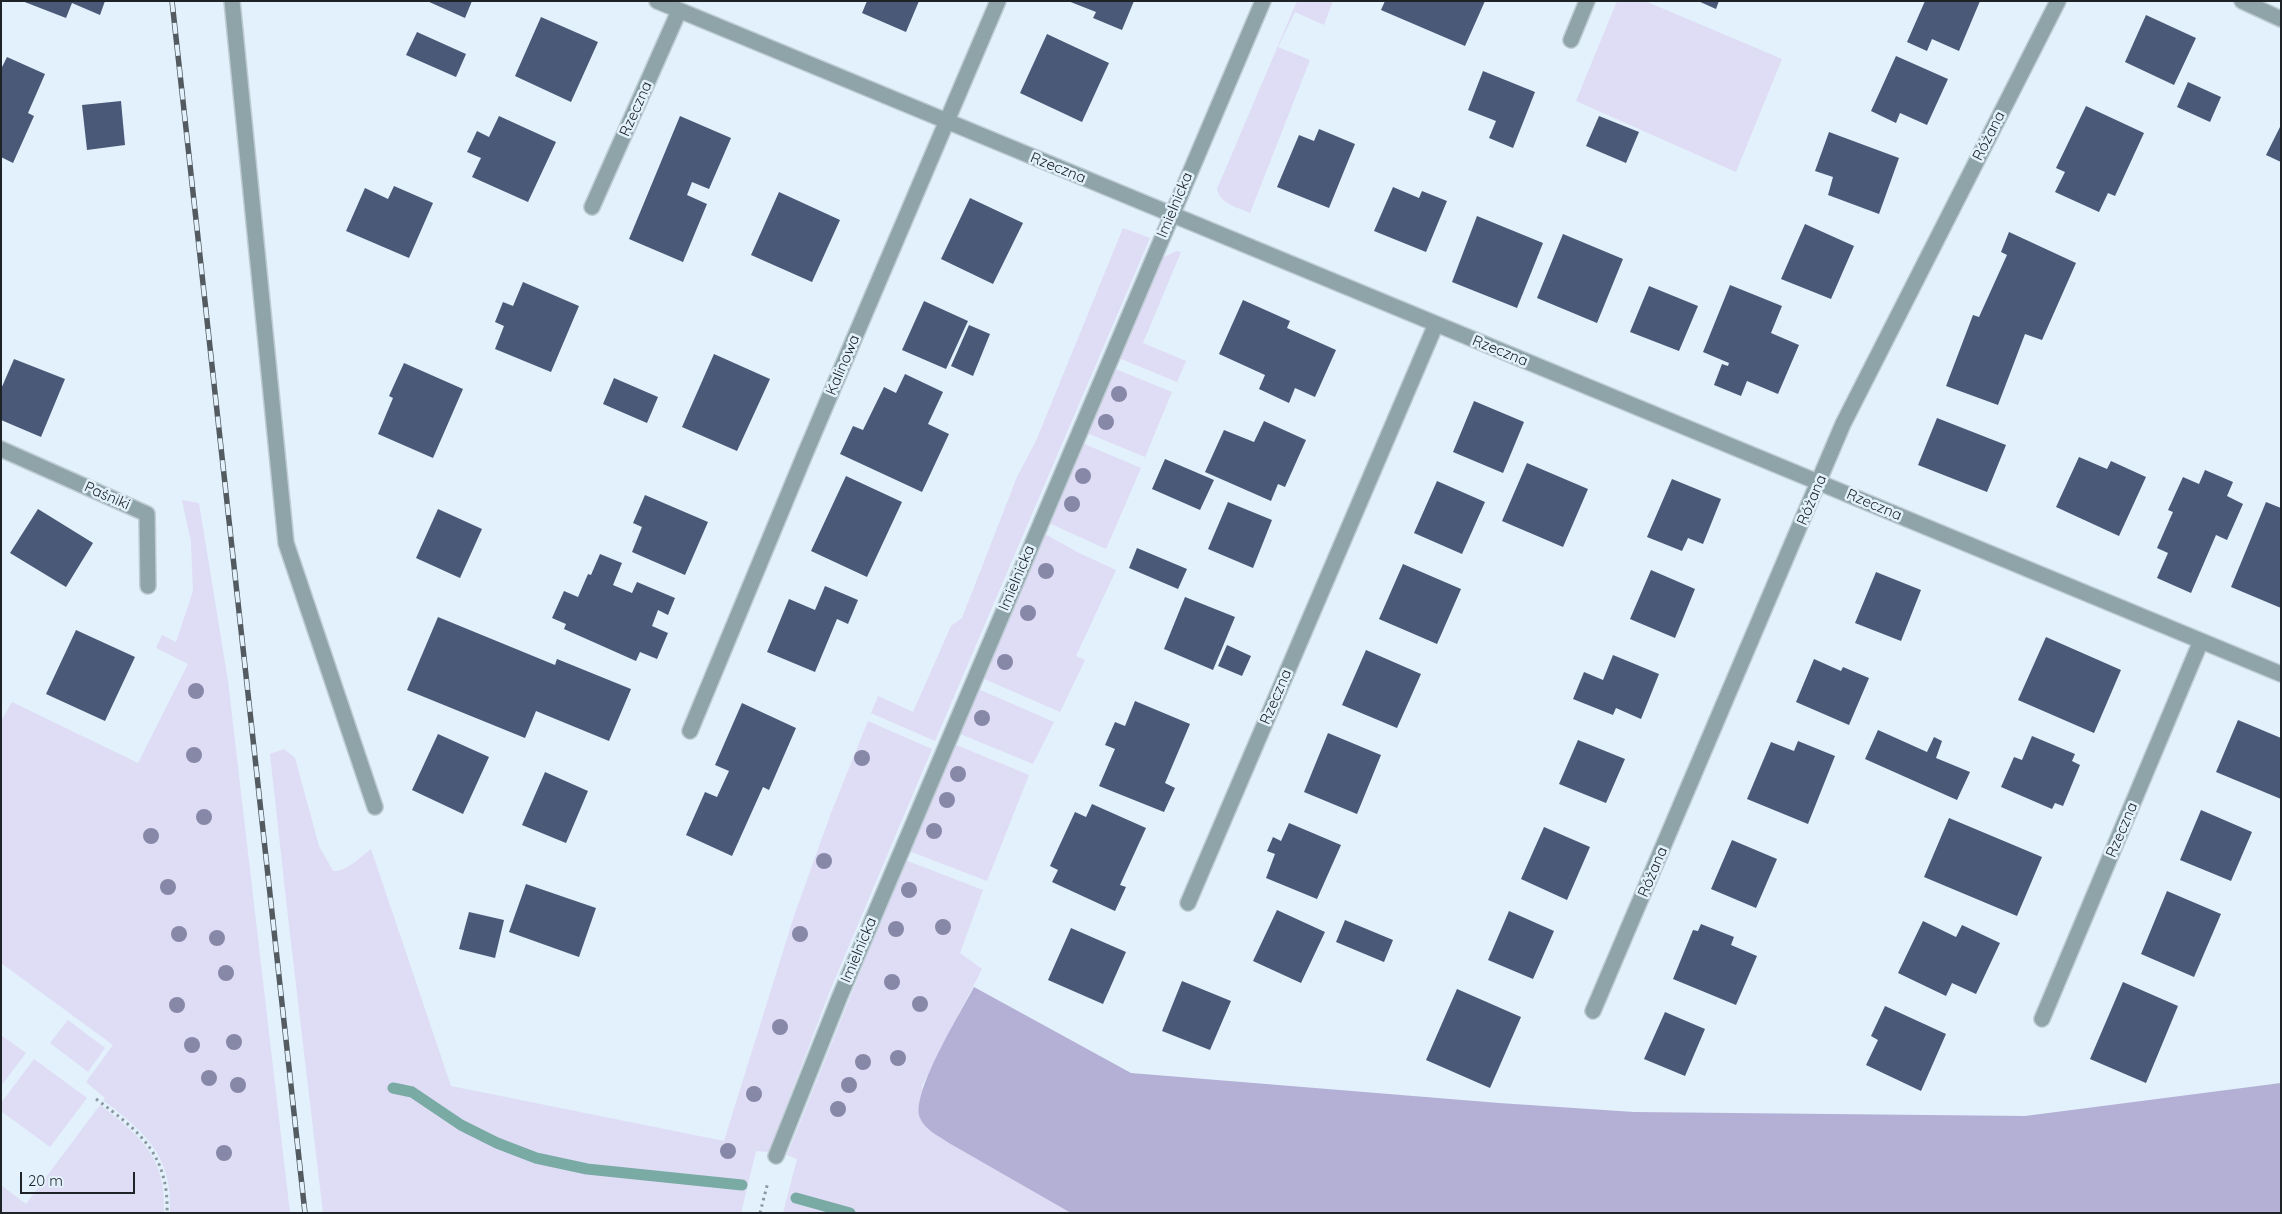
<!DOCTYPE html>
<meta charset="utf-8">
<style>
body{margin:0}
#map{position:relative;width:2282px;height:1214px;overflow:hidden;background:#e2f1fb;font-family:Quicksand,sans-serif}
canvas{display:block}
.frame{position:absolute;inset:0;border:2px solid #1d2327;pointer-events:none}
.scale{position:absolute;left:20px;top:1172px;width:115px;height:22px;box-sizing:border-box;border:2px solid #1d2327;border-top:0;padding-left:6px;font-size:15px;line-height:18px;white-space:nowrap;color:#1d2327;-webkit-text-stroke:4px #e2f1fb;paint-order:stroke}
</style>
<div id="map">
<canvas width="2282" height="1214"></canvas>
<div class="frame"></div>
<div class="scale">20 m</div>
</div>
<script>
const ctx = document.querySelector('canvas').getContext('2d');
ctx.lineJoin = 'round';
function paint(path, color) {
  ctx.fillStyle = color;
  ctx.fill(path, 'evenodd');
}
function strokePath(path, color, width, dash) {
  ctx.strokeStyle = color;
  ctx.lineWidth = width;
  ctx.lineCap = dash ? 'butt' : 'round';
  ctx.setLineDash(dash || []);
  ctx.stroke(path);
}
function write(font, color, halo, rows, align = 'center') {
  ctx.font = font + ' Quicksand,sans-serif';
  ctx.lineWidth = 5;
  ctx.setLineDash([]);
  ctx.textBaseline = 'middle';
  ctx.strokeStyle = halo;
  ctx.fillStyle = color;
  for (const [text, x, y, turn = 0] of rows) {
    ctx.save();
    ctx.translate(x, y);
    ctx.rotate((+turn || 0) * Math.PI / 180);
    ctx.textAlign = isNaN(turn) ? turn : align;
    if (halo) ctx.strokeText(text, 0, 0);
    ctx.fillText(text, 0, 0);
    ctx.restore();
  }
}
paint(new Path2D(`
 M1297,1H1333L1324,25L1295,12L1278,47L1310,60L1250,213C1237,207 1220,204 1217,189Z
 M1617,1H1645L1782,59L1736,172L1576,101Z
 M1123,228L1150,238L935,741L871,713L878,696L913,712L951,626L962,618L1017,477L1036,441Z
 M1176,251L1181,252L1143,343L1186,361L1177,382L1119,358L1162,258Z
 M1113,368L1172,392L1145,457L1087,433Z
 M1082,443L1141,468L1106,549L1049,523Z
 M182,500L199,503L228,681L290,1213H170C172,1155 146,1133 103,1100L105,1098L86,1082L113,1045L1,963V721L12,702L138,763L188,664L156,648L162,635L176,642L193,591L191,542Z
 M1045,534L1079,553L1116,570L1076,656L1085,660L1060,712L982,678Z
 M978,689L1054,722L1033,764L958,733Z
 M868,721L932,749L829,993L769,1152L756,1151L741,1213H323L288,917L270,754L284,749L295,758L319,846L333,871C347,872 360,857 371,849L451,1086L724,1141L794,916L831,813Z
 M954,744L1029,775L987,881L909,851Z
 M905,860L983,890L960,953L982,969L922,1086L931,1131L1071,1213H783L797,1159L787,1155Z
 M68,1020L105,1048L88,1072L50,1043Z
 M1,1035L26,1053L1,1086Z
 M34,1059L87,1098L50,1147L1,1111V1103Z
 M100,1105C141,1137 166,1156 164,1213H1V1185L26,1204Z`), '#dfdcf6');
paint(new Path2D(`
 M974,987L1131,1073L1499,1103L1634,1112L2025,1116L2281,1083V1213H1071L949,1143C939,1136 925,1130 920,1118C910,1094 961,1012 974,987Z`), '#b4afd5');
strokePath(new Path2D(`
 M393,1088L412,1092L461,1125L497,1143L536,1158L587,1169L742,1185
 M796,1198L850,1213`), '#79aaa4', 11);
paint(new Path2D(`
 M22,1H105L100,15L72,3L66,18Z
 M427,1H472L465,18Z
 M867,1H919L906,32L862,13Z
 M1068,1H1134L1122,30L1093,18L1096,12Z
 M1385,1H1485L1465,46L1381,10Z
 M1698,1H1719L1716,9Z
 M1925,1H1980L1959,51L1932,39L1927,51L1907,42Z
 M2146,15L2196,38L2174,85L2125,62Z
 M541,17L598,42L571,102L515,76Z
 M417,32L466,54L456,77L406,55Z
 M1047,34L1109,63L1082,122L1020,93Z
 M1896,56L1948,79L1927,125L1900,113L1896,123L1871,111Z
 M7,57L45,74L28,113L34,116L13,163L1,157V69Z
 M1483,71L1535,92L1513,148L1489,138L1496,121L1468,110Z
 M2188,82L2221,97L2210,122L2177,107Z
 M121,101L125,145L87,150L82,105Z
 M2086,106L2144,133L2115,196L2108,193L2099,212L2055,192L2065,172L2056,168Z
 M499,116L556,142L528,202L472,177L481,158L467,152L477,131L489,137Z
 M680,116L731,138L709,189L692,182L687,195L707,204L683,262L629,239Z
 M1599,116L1639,132L1626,163L1586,146Z
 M2281,125V162L2266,155Z
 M1319,129L1355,144L1329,208L1277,187L1299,135L1314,141Z
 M1829,132L1899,158L1879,214L1828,195L1833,177L1815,171Z
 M394,186L433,203L409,258L346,231L365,188L388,199Z
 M1393,187L1419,198L1422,191L1447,201L1426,252L1374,231Z
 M779,192L840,220L812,282L751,255Z
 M970,198L1023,223L993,284L941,259Z
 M1477,216L1543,243L1517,308L1452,282Z
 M1805,224L1854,246L1831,299L1781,279Z
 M2009,232L2076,263L2042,340L2025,334L1998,405L1946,386L1973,315L1979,317L2007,255L2001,252Z
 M1563,234L1623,259L1597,323L1537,298Z
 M523,282L579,306L551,372L495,349L504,326L495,322L503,302L513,306Z
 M1730,285L1782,306L1771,333L1799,345L1778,394L1747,381L1741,396L1714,385L1722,364L1728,366L1729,363L1703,352Z
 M1649,286L1698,306L1679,351L1630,332Z
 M1243,300L1290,321L1287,328L1336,350L1315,397L1295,388L1289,403L1259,389L1265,375L1219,354Z
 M924,301L968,321L946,369L902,350Z
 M969,325L990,334L973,376L951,366Z
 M714,354L770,379L737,451L682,427Z
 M14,359L65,379L41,437L1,420V389Z
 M404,363L463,389L433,458L378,434L393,398L389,396Z
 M905,374L943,392L928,424L949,434L922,492L840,454L853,426L863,430L884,387L896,393Z
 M614,378L658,397L647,423L603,404Z
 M1474,401L1524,422L1503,473L1453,452Z
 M1937,418L2006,445L1987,492L1918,465Z
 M1264,421L1306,440L1285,487L1278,484L1271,501L1205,472L1224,430L1254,442Z
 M2079,457L2107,469L2111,461L2146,477L2119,536L2056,507Z
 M1165,459L1214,480L1200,510L1152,489Z
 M1527,463L1588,489L1563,547L1502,521Z
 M2205,470L2233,482L2227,496L2243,504L2227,540L2216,535L2191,593L2157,578L2168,553L2157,548L2173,512L2168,510L2183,477L2199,484Z
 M846,476L902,502L867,577L811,551Z
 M1672,479L1721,499L1703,544L1688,538L1682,551L1647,537Z
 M1437,481L1485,502L1462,554L1414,533Z
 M645,495L708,522L685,575L632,552L642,527L633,523Z
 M1228,502L1272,520L1253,568L1208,549Z
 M2266,502L2281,508V608L2231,587Z
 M38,509L93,543L66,587L10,553Z
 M438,509L482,529L460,578L416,558Z
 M1137,548L1187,569L1178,589L1129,568Z
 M600,554L622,563L613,585L632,593L637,582L675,598L668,615L658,610L652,626L668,633L657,659L640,652L636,661L564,629L566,624L552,618L564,591L578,597L588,574L591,575Z
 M1403,564L1461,589L1437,644L1379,619Z
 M1651,570L1695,589L1675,638L1630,619Z
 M1876,572L1921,590L1901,641L1855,623Z
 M825,586L858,600L848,624L837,619L815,672L767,652L789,599L815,610Z
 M1185,597L1235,617L1213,670L1164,649Z
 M438,617L555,665L557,659L631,689L609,741L536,711L525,738L407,690Z
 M76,630L135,657L105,721L46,694Z
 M2046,637L2121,670L2094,733L2018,700Z
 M1227,645L1251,656L1242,676L1218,666Z
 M1366,650L1421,674L1397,728L1342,705Z
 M1613,655L1659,674L1641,719L1616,708L1613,715L1573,699L1584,672L1603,680Z
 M1814,659L1841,671L1843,667L1869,678L1849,725L1796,702Z
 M1135,701L1190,724L1165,783L1175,788L1164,812L1099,786L1115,749L1105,745L1115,722L1125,726Z
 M742,703L796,728L769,790L763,787L732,856L686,835L705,792L717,797L729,771L715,765Z
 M2238,720L2281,738V799L2216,772Z
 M1878,730L1927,752L1934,737L1942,741L1936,758L1970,772L1957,800L1865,759Z
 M1328,733L1381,755L1357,814L1304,792Z
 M438,734L489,757L463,814L412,790Z
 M2032,736L2075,754L2072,761L2080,765L2063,806L2055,803L2052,809L2001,787L2014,757L2022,760Z
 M1578,740L1625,759L1606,803L1559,784Z
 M1798,741L1835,756L1808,824L1747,799L1771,742L1794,751Z
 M545,772L588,791L566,843L522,825Z
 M1092,804L1146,828L1120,885L1126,887L1115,911L1052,882L1058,870L1050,866L1075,812L1086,817Z
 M2201,810L2252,832L2231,881L2180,860Z
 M1949,818L2042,857L2017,916L1924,877Z
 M1289,823L1341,845L1317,899L1266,878L1275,854L1267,851L1273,837L1281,841Z
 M1544,827L1590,847L1567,900L1521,879Z
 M1732,840L1777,859L1756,908L1711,889Z
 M526,884L596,908L579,957L509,932Z
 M2167,891L2221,914L2194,977L2141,954Z
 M1277,910L1325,932L1301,983L1253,961Z
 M1509,911L1554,931L1533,979L1488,960Z
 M469,912L504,920L495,958L459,949Z
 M1345,920L1393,940L1384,962L1336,942Z
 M1923,921L1956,937L1962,925L2000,943L1976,994L1952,983L1946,996L1898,973Z
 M1701,924L1734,937L1731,945L1757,956L1736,1005L1673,979L1693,930L1698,931Z
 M1071,928L1126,952L1103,1004L1048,980Z
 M1182,981L1231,1001L1210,1050L1162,1031Z
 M2123,982L2178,1006L2146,1083L2090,1059Z
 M1457,989L1521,1017L1490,1088L1426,1060Z
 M1885,1006L1946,1034L1921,1091L1866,1065L1878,1040L1871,1036Z
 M1665,1012L1705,1029L1685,1076L1644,1059Z`), '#4b5978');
const minor = new Path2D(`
 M232,1L286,543L375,807
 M657,1L2281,674
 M2242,1L2281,19
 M1571,40L1587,1
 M592,207L679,11
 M1,449L147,514L148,586
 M690,731L805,454L998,1
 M1188,903L1436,324
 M1593,1011L1843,424L2058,1
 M2042,1019L2201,641
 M776,1156L840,996L1263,1`);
strokePath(minor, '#bfccd5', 18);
strokePath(new Path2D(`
 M96,1099C139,1131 169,1154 167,1213
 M760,1213L768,1182`), '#8c979f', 3, [2.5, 4]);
strokePath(minor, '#8fa4a8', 15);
const rail = new Path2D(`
 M172,1L305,1213`);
strokePath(rail, '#535b61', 5.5);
strokePath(rail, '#e2f1fb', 4, [11]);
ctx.fillStyle = '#8788a7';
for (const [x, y] of [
 [1119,394],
 [1106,422],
 [1083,476],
 [1072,504],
 [1046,571],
 [1028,613],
 [1005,662],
 [196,691],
 [982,718],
 [194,755],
 [862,758],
 [958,774],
 [947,800],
 [204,817],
 [934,831],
 [151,836],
 [824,861],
 [168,887],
 [909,890],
 [943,927],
 [896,929],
 [179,934],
 [800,934],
 [217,938],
 [226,973],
 [892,982],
 [920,1004],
 [177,1005],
 [780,1027],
 [234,1042],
 [192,1045],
 [898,1058],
 [863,1062],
 [209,1078],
 [238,1085],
 [849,1085],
 [754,1094],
 [838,1109],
 [728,1151],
 [224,1153]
]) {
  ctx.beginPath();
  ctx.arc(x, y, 8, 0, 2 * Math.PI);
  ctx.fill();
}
write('15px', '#1d2327', '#e2f1fb', [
 ["Rzeczna",636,109,-66],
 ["Różana",1989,136,-63],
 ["Rzeczna",1058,168,22],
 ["Imielnicka",1175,205,-67],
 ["Rzeczna",1500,351,22],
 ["Kalinowa",843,365,-67],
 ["Paśniki",107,496,24],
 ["Różana",1812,500,-67],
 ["Rzeczna",1874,505,23],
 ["Imielnicka",1017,578,-67],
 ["Rzeczna",1276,697,-67],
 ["Rzeczna",2122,830,-67],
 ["Różana",1653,872,-67],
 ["Imielnicka",859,950,-67]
]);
</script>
